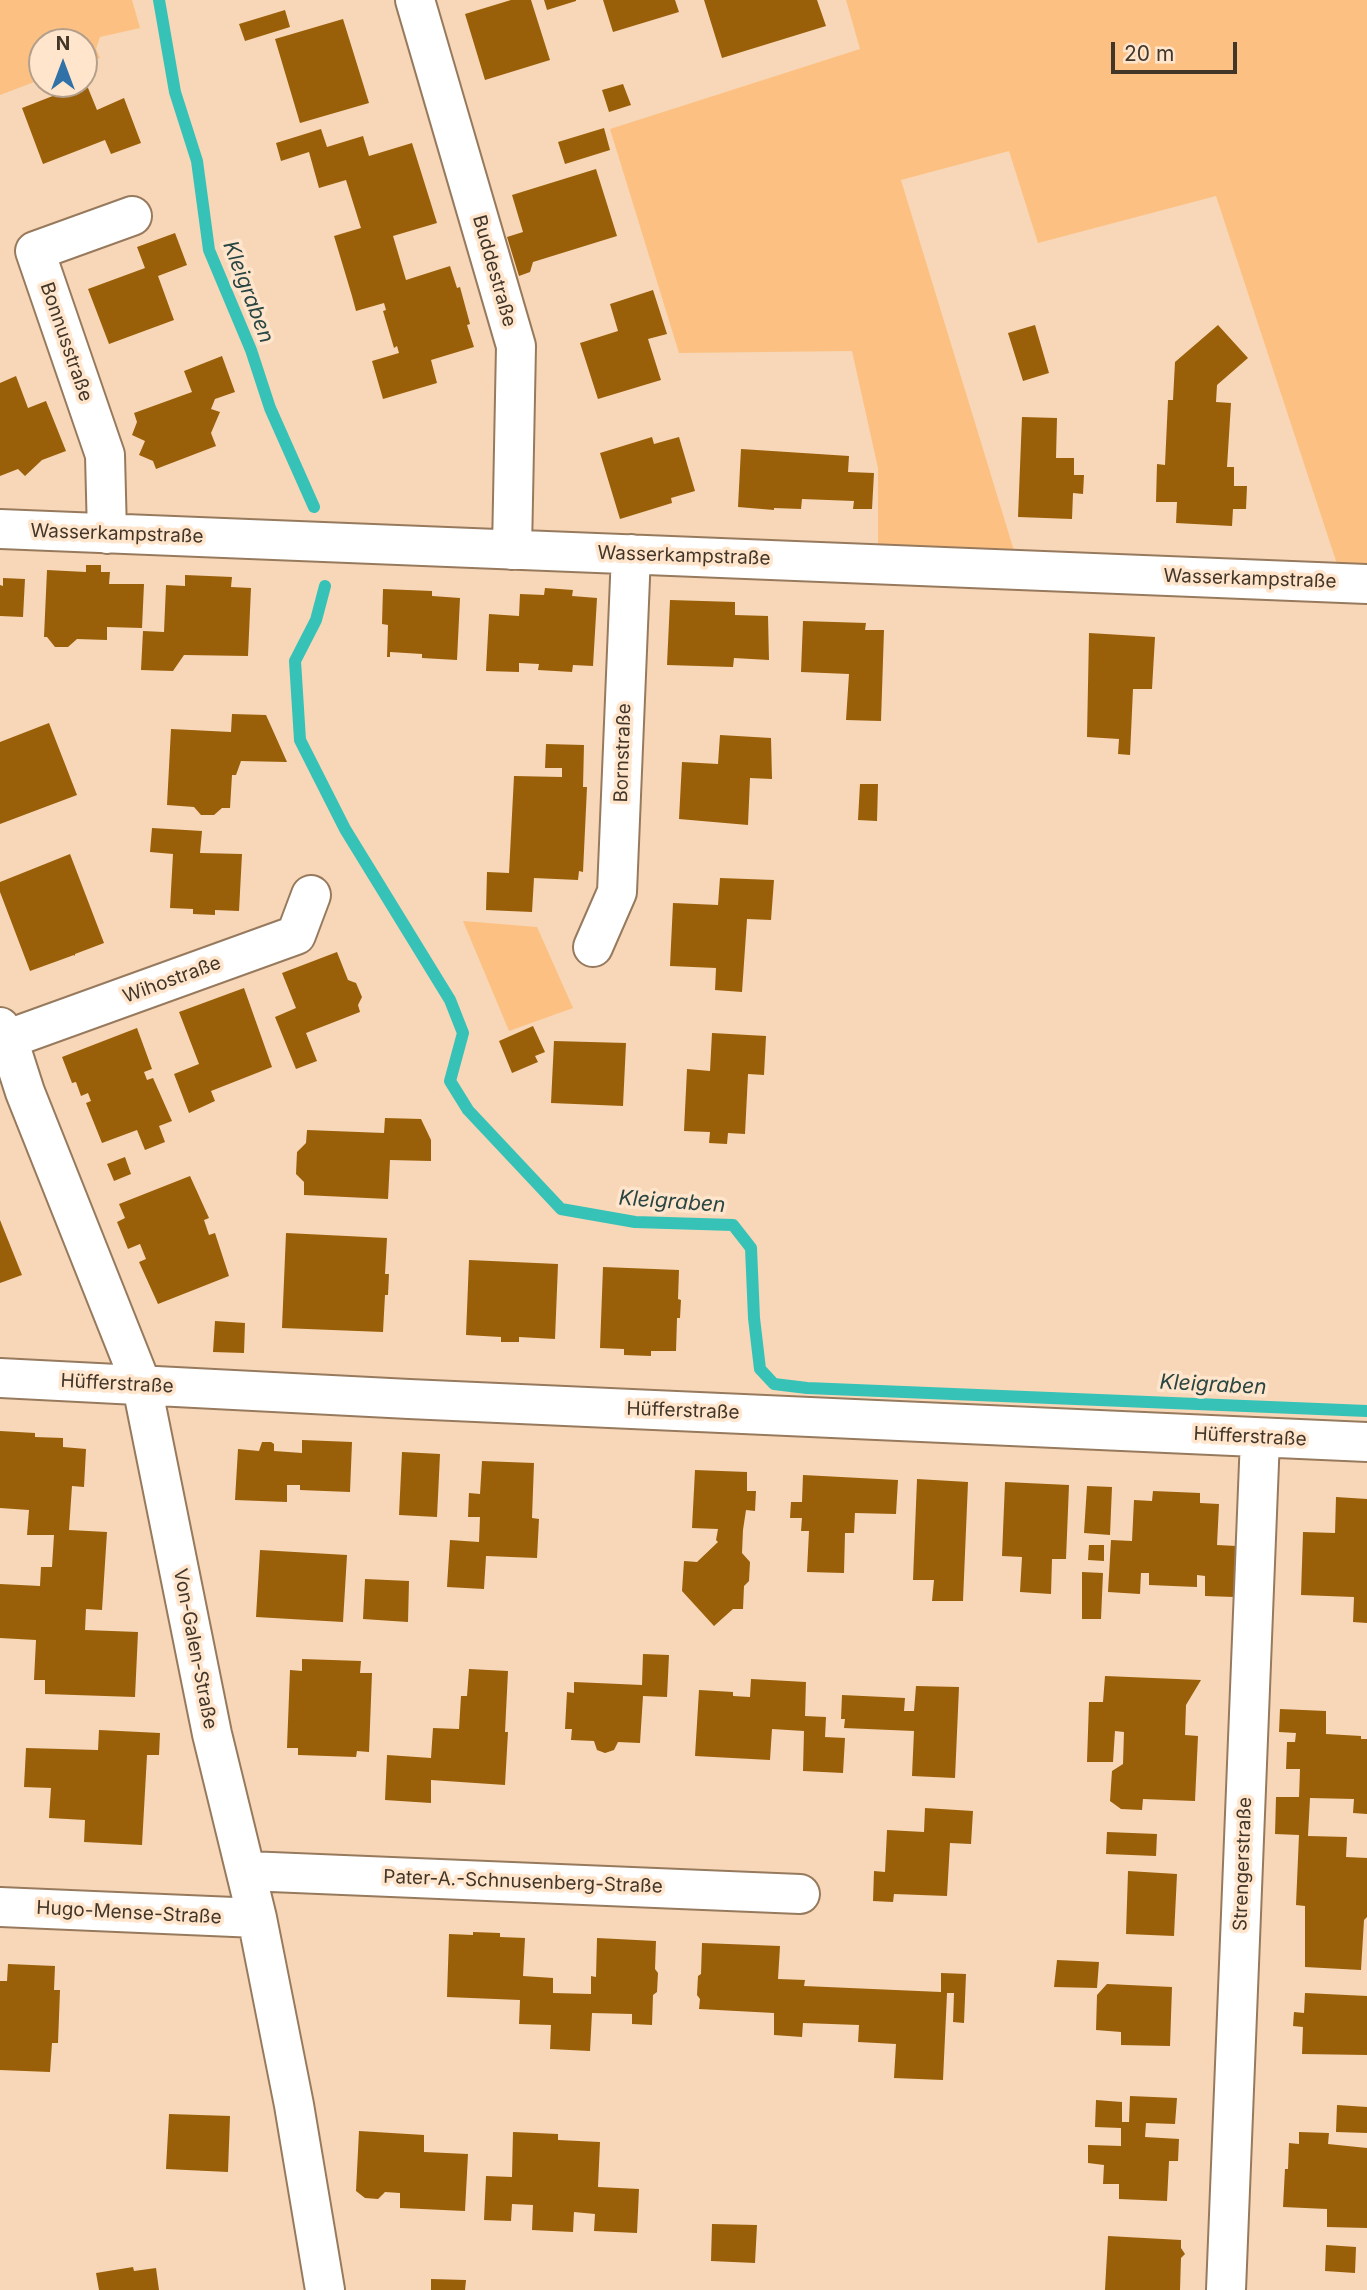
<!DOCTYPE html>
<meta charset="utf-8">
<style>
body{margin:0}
#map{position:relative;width:1367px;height:2290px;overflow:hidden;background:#f7d7b7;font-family:Inter,sans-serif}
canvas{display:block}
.north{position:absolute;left:28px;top:28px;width:70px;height:70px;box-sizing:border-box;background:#ffe5cc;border:2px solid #b39f8b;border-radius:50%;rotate:0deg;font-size:19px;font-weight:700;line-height:28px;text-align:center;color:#423629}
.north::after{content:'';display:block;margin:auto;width:24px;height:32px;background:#3071a7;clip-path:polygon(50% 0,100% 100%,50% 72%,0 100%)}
.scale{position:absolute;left:1111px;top:42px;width:126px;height:32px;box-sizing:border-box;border:4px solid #423629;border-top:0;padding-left:9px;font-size:21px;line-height:24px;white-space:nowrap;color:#423629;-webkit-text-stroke:5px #ffe5cc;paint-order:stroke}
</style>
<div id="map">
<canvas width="1367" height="2290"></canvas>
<div class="north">N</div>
<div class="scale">20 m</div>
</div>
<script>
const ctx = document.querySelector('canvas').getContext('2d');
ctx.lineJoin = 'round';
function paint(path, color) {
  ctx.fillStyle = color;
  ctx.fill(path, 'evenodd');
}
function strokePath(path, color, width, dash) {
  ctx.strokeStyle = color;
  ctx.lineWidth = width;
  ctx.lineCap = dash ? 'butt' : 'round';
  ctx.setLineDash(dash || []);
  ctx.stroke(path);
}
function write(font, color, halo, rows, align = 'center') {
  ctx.font = font + ' Inter,sans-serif';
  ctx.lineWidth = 7;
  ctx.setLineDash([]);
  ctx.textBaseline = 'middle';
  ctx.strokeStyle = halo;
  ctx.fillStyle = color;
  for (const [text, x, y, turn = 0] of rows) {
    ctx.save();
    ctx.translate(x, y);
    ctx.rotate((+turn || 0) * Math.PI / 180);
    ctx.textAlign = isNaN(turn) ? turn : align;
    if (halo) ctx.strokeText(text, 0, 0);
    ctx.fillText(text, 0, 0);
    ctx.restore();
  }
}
paint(new Path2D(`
 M0,0H132L140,28L100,37L96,49L100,58L84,64V42H42V79L0,95Z
 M846,0H1367V568L1338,567L1216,196L1038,243L1009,151L901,180L1015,554L878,548V468L852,351L679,353L610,129L860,49Z
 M463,921L537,927L573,1008L509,1031Z`), '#fcc182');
strokePath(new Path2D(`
 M159,0L175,92L197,161L209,250L251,350L270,408L314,507
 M325,586L316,620L295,661L300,740L345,829L450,1000L463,1033L450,1081L468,1110L561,1209L635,1222L733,1225L751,1248L754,1318L760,1369L774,1384L807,1388L1367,1411`), '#37c2b7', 12);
paint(new Path2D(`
 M511,0H531L550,60L485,80L465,14Z
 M544,0H576V1L547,10Z
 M603,0H675L679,12L613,32Z
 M704,0H817L826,26L722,58Z
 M285,10L290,27L245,41L239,24Z
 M343,19L369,103L300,123L275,39Z
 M86,83L97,110L124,98L141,143L111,154L105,140L43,164L22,108Z
 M623,84L631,105L609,112L602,90Z
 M604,128L610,150L565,164L558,142Z
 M321,129L327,147L363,136L369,156L412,143L437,223L393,236L406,280L450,266L457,288L460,287L470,324L467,325L474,347L431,360L437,383L383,399L372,361L399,353L397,346L394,348L383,311L386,310L384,303L356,311L352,296L334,236L361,228L346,180L319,188L309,152L281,161L276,143Z
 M596,169L617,236L533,262L530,272L519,276L507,237L523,232L512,195Z
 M175,233L187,265L158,276L174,320L109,344L88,289L145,268L137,247Z
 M653,290L667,334L648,339L661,380L598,399L580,343L618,331L610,304Z
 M1035,325L1049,373L1023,381L1008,333Z
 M1218,325L1248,358L1217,385L1216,402L1231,403L1227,467H1234V486H1247L1246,509H1233L1232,526L1176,523L1177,502H1156L1157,464L1165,465L1168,400H1173L1175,362Z
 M222,356L235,392L215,399L211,409L220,412L211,433L216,446L156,469L153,461L139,455L145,441L132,435L137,422L134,413L192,392L184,371Z
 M16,376L28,408L46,401L66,451L42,460L25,476L18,469L0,476V383Z
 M1022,417L1057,418L1056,458H1074V475H1084L1083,494L1073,493L1072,519L1018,517Z
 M652,437L654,444L679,437L695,491L671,498L672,503L620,519L600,453Z
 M741,449L849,456L848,472L874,473L872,509H853L854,501L802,499L801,509L774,508V510L738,507Z
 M86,565H101V572H110L109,584H144L142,628L107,627V640L77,639L68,647H55L47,637H44L47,570L86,572Z
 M185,575L232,577L231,587L251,588L248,656L184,655L173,671L141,670L143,631L164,632L166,585L185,586Z
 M3,578L25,579L23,617L0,616V585L3,586Z
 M545,588L573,590L572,596L597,598L593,666L573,665L572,672L538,670L539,664L519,663V672L486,671L489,614L519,616L520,594L544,595Z
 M383,589L432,591V596L460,598L457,660L422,658V654L390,652V657H387L388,625L382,624Z
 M670,600L735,602V615L768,616L769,660L734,658L733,667L667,665Z
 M803,621L866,623L865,630H884L881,721L846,720L849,674L801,672Z
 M1089,633L1155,637L1152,689H1133L1130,755L1118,754L1119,739L1087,737Z
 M232,714L266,715L287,762L241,761L236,775H232L230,808H222L214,815H201L194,807L167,805L171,729L231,732Z
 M49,723L77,795L0,824V742Z
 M720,735L771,738L772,779L750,778L748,825L679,819L682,762L718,764Z
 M546,744L584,745L583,787H587L583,872L579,871L578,880L534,878L532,912L486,910L487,872L509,873L514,776L562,777V768H545Z
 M860,784H878L877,821L858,820Z
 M152,828L202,831L200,853L242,854L239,911L215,910V915L193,914V909L170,908L173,854L150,852Z
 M70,854L104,943L75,954V956L74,955L30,971L0,892V882Z
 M720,878L774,880L771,920L747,919L742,992L715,990L716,968L670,966L673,903L718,905Z
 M337,952L348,980L356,983L362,997L358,1005L360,1012L306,1033L317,1061L296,1069L275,1017L296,1008L282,973Z
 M244,988L272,1067L211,1091L215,1101L189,1113L174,1074L199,1064L179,1012Z
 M533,1026L545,1052L535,1056L538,1062L512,1073L499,1041Z
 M137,1028L152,1069L144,1072L147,1080L153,1078L172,1121L159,1126L165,1142L145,1150L137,1130L102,1143L86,1103L91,1101L88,1093L81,1096L76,1082L72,1083L62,1057Z
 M712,1033L766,1036L764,1075L748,1074L745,1134L728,1133L727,1144L709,1143L710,1132L684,1131L687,1069L710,1071Z
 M554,1041L626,1043L623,1106L551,1103Z
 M385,1118L421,1119L431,1140V1161L390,1160L388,1199L304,1195V1182L296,1174L297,1152L306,1143L307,1130L384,1133Z
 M125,1157L131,1174L114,1181L107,1164Z
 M190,1176L209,1218L204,1220L209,1235L215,1233L229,1276L158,1304L139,1262L146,1259L140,1244L128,1249L117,1222L125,1218L119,1204Z
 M0,1220L22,1275L0,1283Z
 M286,1233L387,1238L385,1274H389L388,1295H385L383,1332L282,1328Z
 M469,1260L558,1264L555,1339L519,1337V1342H501V1337L466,1335Z
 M603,1267L679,1270L678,1299L681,1300L680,1318H677L676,1351H651V1356L624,1355V1349L600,1348Z
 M215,1321L245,1323L244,1353L213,1352Z
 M0,1431L35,1433V1437L63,1438V1447L86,1449L84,1487L72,1486L69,1530L107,1532L102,1610L86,1609L85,1630L138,1632L135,1697L45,1694V1680H34L36,1640L0,1638V1584L40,1586L41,1567H52L54,1535H27L29,1510L0,1508Z
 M302,1440L352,1442L350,1492L300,1490V1485H287V1502L235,1500L238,1449L259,1451L262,1442H271L274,1444V1451L302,1453Z
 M402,1452L440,1454L437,1517L399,1515Z
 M482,1461L534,1463L532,1518L539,1519L537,1558L486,1556L484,1589L447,1587L450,1540L479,1542L480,1517H468L469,1493L480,1494Z
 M695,1470L747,1472V1491H756L755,1511L746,1510L743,1530L742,1553L750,1562L749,1581L744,1586L743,1609H733L714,1626L682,1591L684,1561L697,1562L718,1542L716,1540L718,1529L692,1528Z
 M803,1475L898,1480L896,1514L855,1513L854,1533H845L844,1573L807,1572L809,1531H801L802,1518H790L791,1502H802Z
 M917,1479L968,1482L963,1601H932L934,1580H913Z
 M1005,1482L1069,1485L1066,1559H1052L1051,1594L1020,1592L1022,1557L1002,1556Z
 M1087,1486L1112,1487L1110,1535L1084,1533Z
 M1153,1491L1200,1493V1503L1219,1504L1217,1545L1236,1546L1234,1597L1205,1596V1576L1197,1575V1587L1149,1585V1573H1141L1140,1594L1108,1592L1111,1540L1132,1541L1134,1500L1152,1501Z
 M1336,1497L1367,1499V1623L1353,1622L1354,1597L1301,1595L1303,1532L1335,1533Z
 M1089,1545H1104V1561L1088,1560Z
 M260,1550L347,1555L343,1622L256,1617Z
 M1082,1572L1103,1573L1101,1619H1082Z
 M365,1579L409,1581L408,1622L363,1619Z
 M643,1654L669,1655L667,1697L643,1696L640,1743L618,1742L614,1750L605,1753L597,1750L594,1741L571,1740L572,1729H565L567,1692L574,1693V1682L642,1685Z
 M302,1659L361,1661L360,1673H372L369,1752L357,1751L356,1757L298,1755V1748H287L290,1670L302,1671Z
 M469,1669L508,1671L505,1732H508L505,1785L431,1780V1803L385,1800L387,1755L431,1758L433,1728L459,1729L461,1696H467Z
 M1105,1676L1201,1680L1186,1705L1185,1735L1198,1736L1195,1801L1143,1799L1142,1810L1121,1809L1110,1801L1112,1771L1123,1764L1124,1732L1115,1731L1113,1762H1087L1089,1702H1103Z
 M751,1679L806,1682L805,1716L826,1717L825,1737L845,1738L843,1773L803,1771L804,1731L772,1729L770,1760L695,1756L699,1690L733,1692V1696L750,1697Z
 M916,1686L959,1687L955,1778L912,1776L914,1731L844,1728L845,1719H841L842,1695L905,1698L904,1711H914Z
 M1280,1709L1326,1711V1734L1361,1736V1739H1367V1814L1353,1813L1354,1799L1310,1798L1308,1836L1347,1837L1346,1857L1367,1858V1917L1364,1920L1361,1970L1305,1967V1906L1296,1905L1299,1835L1275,1834L1276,1797H1299L1300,1769H1286L1287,1742H1295L1296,1733L1279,1732Z
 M99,1730L160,1733L159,1755H147L142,1845L84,1842L85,1820L49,1818L51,1788L24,1787L26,1748L98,1750Z
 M925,1808L973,1811L971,1844L950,1843L947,1896L894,1894L893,1902L873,1901L874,1871L885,1872L887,1830L924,1832Z
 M1107,1832L1157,1834L1156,1856L1106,1854Z
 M1128,1871L1177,1874L1174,1936L1126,1934Z
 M473,1932L500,1933V1937L525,1938L523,1976L553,1978V1993L591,1994V1976L596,1977L597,1938L656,1941L655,1969L658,1973L657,1992L653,1995L652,2025L632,2024V2014L592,2013L590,2051L550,2049L551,2025L519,2024L520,2000L447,1997L449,1934L473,1935Z
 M702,1943L780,1946L778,1979L805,1980L804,1986L941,1992V1973L966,1974L964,2023L953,2022L954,1993H947L943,2080L894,2078L896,2044L858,2042L859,2025L803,2023L802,2037L774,2035V2013L699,2009L700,1999L697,1995L698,1976L701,1974Z
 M1057,1960L1099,1962L1097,1988L1054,1987Z
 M8,1964L55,1966L54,1990H60L58,2043H52L50,2072L0,2070V1981H7Z
 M1107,1984L1172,1987L1170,2046L1121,2045V2032L1096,2030L1097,1995Z
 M1305,1993L1367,1996V2055L1302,2054L1303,2027L1293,2026L1294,2012L1304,2013Z
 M1130,2096L1177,2098L1175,2124L1146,2123L1145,2137L1179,2139L1178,2161H1169L1167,2201L1119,2199V2184H1103L1104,2165L1088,2163V2145L1121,2146V2128L1095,2127L1096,2100L1122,2102V2122H1129Z
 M1337,2105L1367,2107V2133L1336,2132Z
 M169,2114L230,2116L228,2172L166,2169Z
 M359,2131L424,2135V2152L468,2154L465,2211L400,2208V2193L385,2192L378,2199L365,2198L356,2191Z
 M513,2132L558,2134V2140L600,2142L598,2187L639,2189L637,2233L594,2231L595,2214L574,2212L573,2232L532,2230L533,2205L512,2204L511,2221L484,2220L486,2176L512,2177Z
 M1299,2132L1329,2133L1328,2144L1367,2148V2228L1327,2227V2209L1283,2207L1285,2169H1288L1289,2143L1299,2144Z
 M712,2224L757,2225L755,2263L711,2261Z
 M1108,2236L1181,2240V2248L1185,2254L1181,2258L1180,2290H1105Z
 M1326,2245L1356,2247L1355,2273L1325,2271Z
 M133,2267L134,2271L156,2268L159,2290H99L96,2273Z
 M431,2279L466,2280L465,2290H431Z`), '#9a5f09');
const minor = new Path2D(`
 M415,0L516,346L512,550
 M0,529L1367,584
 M107,534L105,455L35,251L132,216
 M593,947L617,892L631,554
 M0,1027L8,1039L25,1092L142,1386L212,1734L257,1918L294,2105L325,2290
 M8,1039L296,935L311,895
 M0,1378L409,1399L1367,1442
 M247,1871L800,1894
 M0,1907L257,1918
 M1226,2290L1260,1438`);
strokePath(minor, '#977a5d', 42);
strokePath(minor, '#fff', 38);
write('19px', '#423629', '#ffe5cc', [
 ["Buddestraße",494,271,74],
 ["Bonnusstraße",66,342,71],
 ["Wasserkampstraße",117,534,2],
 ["Wasserkampstraße",684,556,2],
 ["Wasserkampstraße",1250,579,2],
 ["Bornstraße",623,753,-88],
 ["Wihostraße",172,980,-20],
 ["Hüfferstraße",117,1384,3],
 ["Hüfferstraße",683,1411,2],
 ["Hüfferstraße",1250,1437,3],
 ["Von-Galen-Straße",195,1649,79],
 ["Strengerstraße",1243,1864,-88],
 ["Pater-A.-Schnusenberg-Straße",523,1882,2],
 ["Hugo-Mense-Straße",129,1913,3]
]);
write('italic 21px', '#294643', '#ffe5cc', [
 ["Kleigraben",248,292,69],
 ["Kleigraben",672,1202,4],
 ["Kleigraben",1213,1385,3]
]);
</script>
